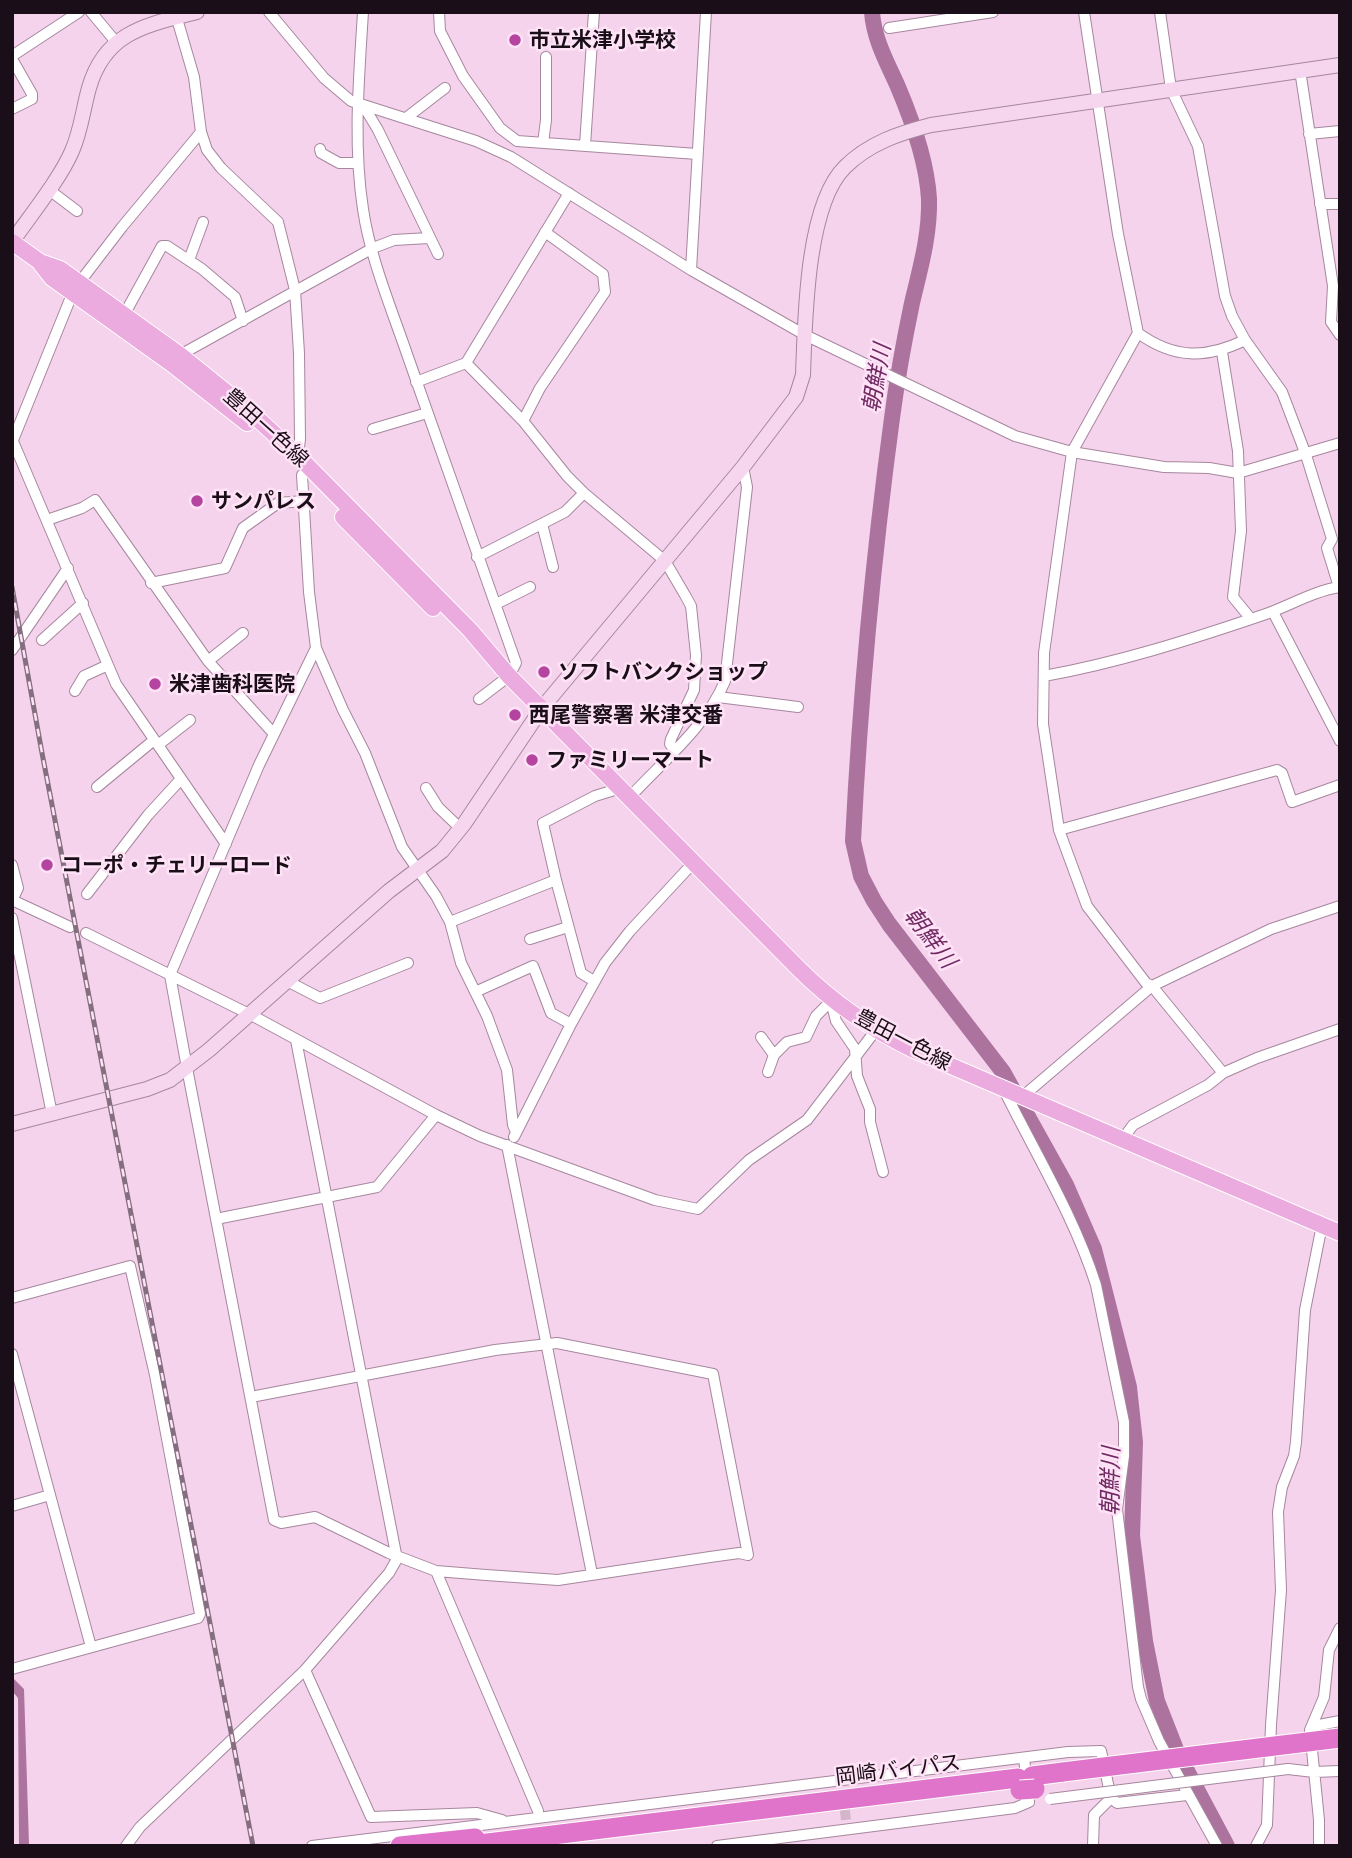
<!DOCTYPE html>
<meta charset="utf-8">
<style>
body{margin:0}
#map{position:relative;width:1352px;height:1858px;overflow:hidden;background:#f5d3ec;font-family:"Golos Text",sans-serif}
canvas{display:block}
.frame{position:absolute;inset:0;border:14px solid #1a0f18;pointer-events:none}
</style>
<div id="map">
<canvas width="1352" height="1858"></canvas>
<div class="frame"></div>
</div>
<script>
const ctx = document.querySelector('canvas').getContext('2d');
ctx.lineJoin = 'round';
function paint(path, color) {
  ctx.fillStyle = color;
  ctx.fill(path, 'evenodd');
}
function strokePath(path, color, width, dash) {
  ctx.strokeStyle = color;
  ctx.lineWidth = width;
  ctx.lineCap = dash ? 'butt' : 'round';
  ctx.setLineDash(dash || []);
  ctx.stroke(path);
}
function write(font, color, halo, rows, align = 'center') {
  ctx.font = font + ' "Golos Text","Noto Sans JP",sans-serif';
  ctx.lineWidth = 5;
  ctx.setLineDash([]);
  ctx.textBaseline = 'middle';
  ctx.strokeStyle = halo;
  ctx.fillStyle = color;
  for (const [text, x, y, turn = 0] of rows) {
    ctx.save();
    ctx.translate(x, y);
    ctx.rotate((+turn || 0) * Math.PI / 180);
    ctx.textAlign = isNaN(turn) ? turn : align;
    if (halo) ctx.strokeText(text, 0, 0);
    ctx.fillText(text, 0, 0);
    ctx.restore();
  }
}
paint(new Path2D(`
 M13,1678L24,1689L29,1844L19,1845L18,1698L13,1692Z`), '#ad739f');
strokePath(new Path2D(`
 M872,12C874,40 887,62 898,87C912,120 927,163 929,199C930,235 920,269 912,303C904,341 897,380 892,418C873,559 860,700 853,841L861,876L874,901L889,924L1003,1072L1066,1185L1094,1249L1129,1387L1135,1442L1132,1536L1145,1641L1157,1701L1177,1752L1227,1846`), '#ad739f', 16);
strokePath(new Path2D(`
 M843,1795L846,1820`), '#d4b6cc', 10, [10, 5]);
const street = new Path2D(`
 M91,12L116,42
 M175,12L194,77L201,132L207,150L221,168L278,222L295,290L299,353L300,439L298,456
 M269,12L324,78L351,101L476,141L511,157L691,270L805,335L1015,436L1072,452L1164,467L1209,468L1238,473L1340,443
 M363,12C359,78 353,144 363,209C370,258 392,310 408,357C443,459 481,561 516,663L509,676L479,699
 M439,12L440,31L463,76L500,128L517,141L697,154
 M1084,12L1118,234L1138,333L1072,452L1044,653L1043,724L1059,830L1087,906L1146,983L1152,986L1223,1073
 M1160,12L1171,89L1198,146L1225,296L1232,316L1245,340L1282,392L1306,455L1332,539L1327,548L1339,587
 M889,28L993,12
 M12,56L79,12
 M12,59L32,94V99L12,109
 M1300,70L1333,286L1331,322L1340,335
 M363,105L378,130L438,254
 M406,118L445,88
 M1309,134L1340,131
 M543,143L546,120V57
 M585,145L594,12
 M320,149L321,153L339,163H358
 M48,189L77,211
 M1320,204H1340
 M189,260L203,222
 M691,270L706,12
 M79,283L122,227L201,132
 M124,315L162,246H167L202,269L235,297L243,321
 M1138,333C1174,359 1206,359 1245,340
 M1222,352L1238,451L1241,531L1233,597L1251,619
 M180,355L373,248L394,240L429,238
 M466,363L523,421L567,476L584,493L665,561L685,595L691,606L696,655L694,690L671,739L670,744L674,750
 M416,382L466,363L569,193
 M523,421L540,388L605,292L603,274L545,232
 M373,429L427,413
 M12,439L116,684L226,844
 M13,440L73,292
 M302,475L309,592L316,648L343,710L365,753L402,847L436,896L450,922L461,963L487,1016L507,1070L513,1125L516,1132
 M47,520L82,508L95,500L208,661L274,734
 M542,524L553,567
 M477,557L565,512L584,493
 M151,583L225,568L243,528L278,503L304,501
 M496,604L530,587
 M1273,612L1340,741
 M42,640L83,603
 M12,650L68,568
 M208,661L243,633
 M1044,676C1117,663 1189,640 1260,616C1286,608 1312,591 1340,587
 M75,691L84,676L108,665
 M718,697L798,707
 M158,745L190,720
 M97,787L154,740
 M426,788L438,807L461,829
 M630,797C663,761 706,727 725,681L747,487L743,467
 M1059,830L1277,770L1282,773L1292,802L1340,785
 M12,865L18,888L12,901
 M556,880L543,823L595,796L621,788
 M87,894L148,815L181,779
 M12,900L70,927
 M12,918L52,1114
 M450,922L556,880L581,973L594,981
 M86,933L255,1017L436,1115L480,1136L655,1200L698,1209L749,1160L807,1120L876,1030
 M530,939L568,927
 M287,981L320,998L408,963
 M475,992L533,966L551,1013L571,1024
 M830,997L836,1021L855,1049L857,1076L870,1109V1122L883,1172
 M761,1037L774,1055L787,1042L806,1037L816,1016L830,1002
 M768,1072L774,1055
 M1003,1088C1035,1153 1074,1216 1096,1285L1124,1422V1456L1117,1509L1138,1687L1141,1699L1159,1741L1217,1846
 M1022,1097L1152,986L1271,929L1340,906
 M514,1137L571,1024L605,963L630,931L694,862
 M1122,1140L1133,1125L1208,1085L1223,1073L1257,1058L1340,1029
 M507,1145L592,1574
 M216,1219L377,1187L436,1115
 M12,1298L130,1266L155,1375L200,1614L198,1618L12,1669
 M12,1354L91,1647
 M251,1397L495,1350L557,1343L713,1374L748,1555L739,1553L710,1557L558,1580L486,1575L436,1571L389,1553L315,1517L281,1523L274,1520L187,1068L170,975L259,765L316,648
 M12,1506L50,1495
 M436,1571L538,1811
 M305,1670L371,1817L477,1813L502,1820
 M1310,1730L1319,1725L1340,1721
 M1288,1769L1314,1772L1340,1771
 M126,1846L140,1827L305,1670L389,1573L397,1559L296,1040
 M312,1846L1068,1752L1101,1751L1111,1798L1117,1803L1187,1795
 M717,1846L1015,1808L1029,1802L1024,1758
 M1093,1846L1094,1815L1111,1798
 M1256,1846L1267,1825L1271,1725L1281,1590L1278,1512L1282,1487L1294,1456L1296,1442L1305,1310L1322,1225
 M1319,1846V1820L1310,1730L1324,1697L1329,1650L1340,1628`);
const secondary = new Path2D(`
 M12,242C30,216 60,179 72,151C81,131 83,109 89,88C105,32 146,25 197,12
 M12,1124L147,1089L170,1080L209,1050L389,891L442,851L464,824L542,708L743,467L796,397L803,375C805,321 806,205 845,167C869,143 900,133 931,125L1340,65`);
const primary = new Path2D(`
 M12,242L40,262L60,269L180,355L247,409L298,456L470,630L509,676L799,969C833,1003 871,1029 914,1050L1340,1233
 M41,264L52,278L172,364L247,423
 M343,517L433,608`);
const highway = new Path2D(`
 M1032,1776L1063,1772
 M400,1846L475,1838
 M463,1846L1018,1778`);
strokePath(street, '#a6879e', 12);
strokePath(secondary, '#a6879e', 16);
strokePath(primary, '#fff', 18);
strokePath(highway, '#fff', 21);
strokePath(street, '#fff', 10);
strokePath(secondary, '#f6d5ef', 14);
strokePath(primary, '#ecabdf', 16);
strokePath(highway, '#e073ca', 19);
const rail = new Path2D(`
 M12,587L42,753L253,1846`);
strokePath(rail, '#846e7f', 5);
strokePath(rail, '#fee2f6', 2.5, [8]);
const streetBridge = new Path2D(`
 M1050,1799L1288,1769`);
const highwayBridge = new Path2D(`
 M1063,1772L1340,1738
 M1020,1790L1035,1789`);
strokePath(streetBridge, '#a6879e', 12, []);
strokePath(highwayBridge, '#fff', 21, []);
strokePath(streetBridge, '#fff', 10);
strokePath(highwayBridge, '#e073ca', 19);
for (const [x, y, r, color] of [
 [515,40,7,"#b544a0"],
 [197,501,7,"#b544a0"],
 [544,672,7,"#b544a0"],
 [155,684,7,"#b544a0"],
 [515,715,7,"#b544a0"],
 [532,760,7,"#b544a0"],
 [47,865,7,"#b544a0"]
]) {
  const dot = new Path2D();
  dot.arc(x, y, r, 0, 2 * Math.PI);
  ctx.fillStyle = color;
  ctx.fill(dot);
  strokePath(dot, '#fee2f6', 2.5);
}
write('bold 21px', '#1a0f18', '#fee2f6', [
 ["市立米津小学校",529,40],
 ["サンパレス",211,501],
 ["ソフトバンクショップ",558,672],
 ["米津歯科医院",169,684],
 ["西尾警察署 米津交番",529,715],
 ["ファミリーマート",546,760],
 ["コーポ・チェリーロード",61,865]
], 'left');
write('21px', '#1a0f18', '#fee2f6', [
 ["豊田一色線",266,428,42],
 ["豊田一色線",903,1040,28],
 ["岡崎バイパス",898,1770,-7]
]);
write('italic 23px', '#712a64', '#fee2f6', [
 ["朝鮮川",877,378,-80],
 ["朝鮮川",930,938,53],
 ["朝鮮川",1111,1481,-89]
]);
</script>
